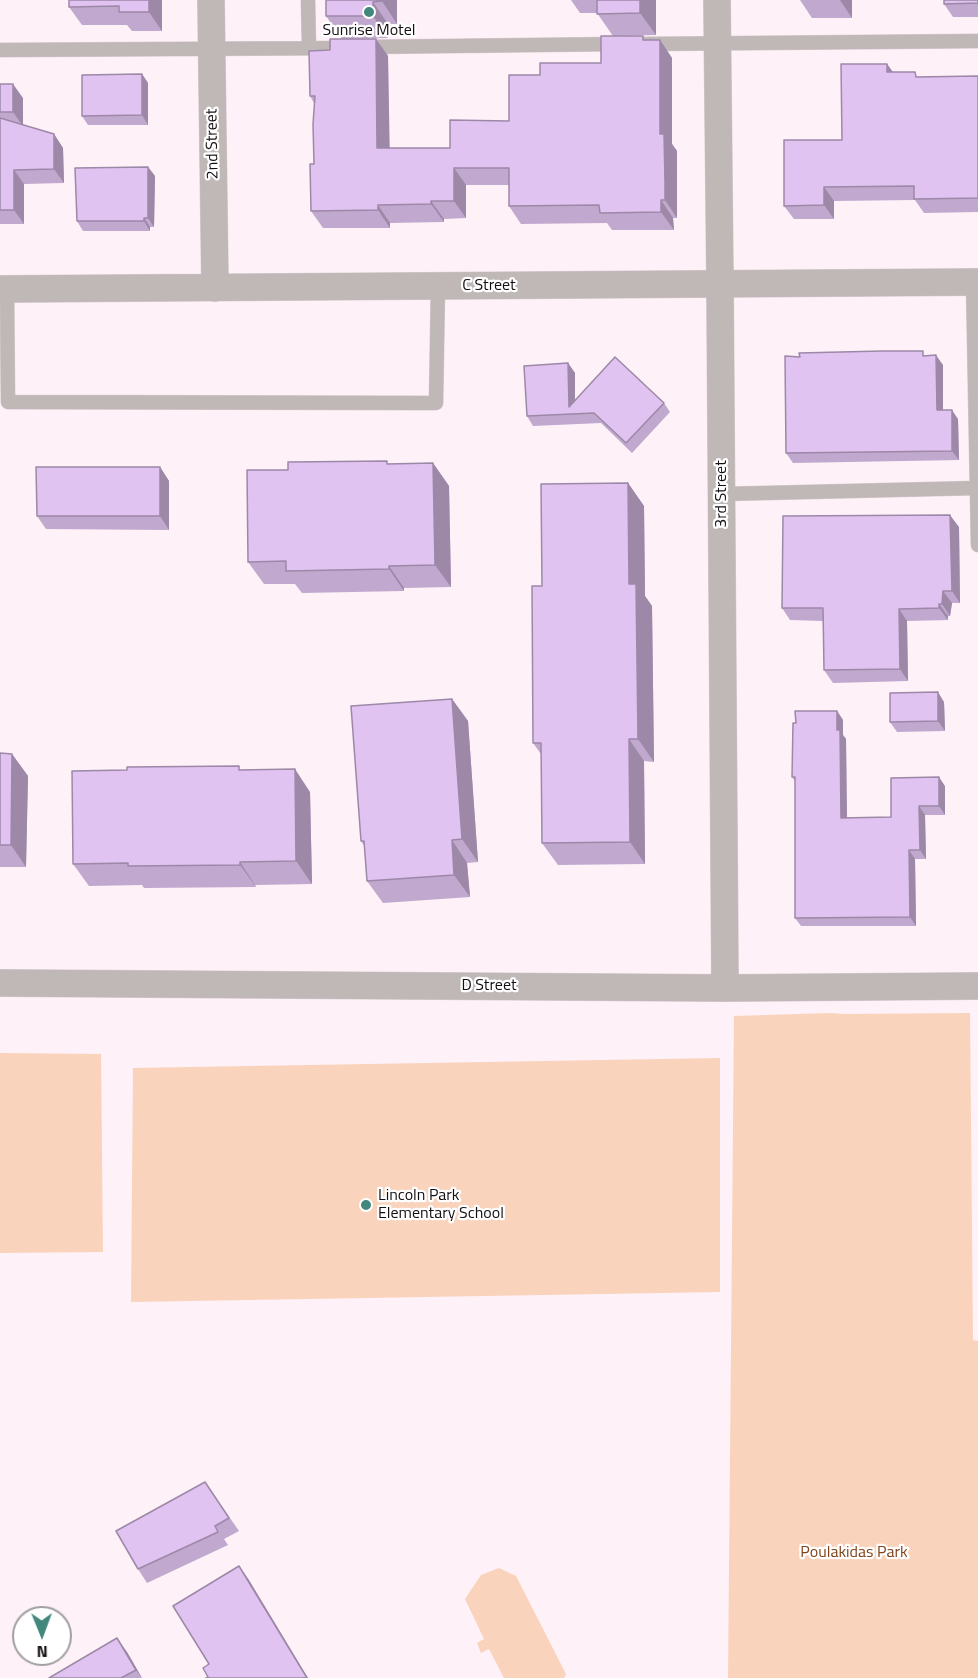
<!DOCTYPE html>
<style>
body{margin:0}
#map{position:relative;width:978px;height:1678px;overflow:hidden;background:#fef1f8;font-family:"Titillium Web",sans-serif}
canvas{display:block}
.north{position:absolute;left:12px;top:1606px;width:60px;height:60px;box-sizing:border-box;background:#fff;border:2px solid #a19fa0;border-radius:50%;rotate:179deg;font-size:16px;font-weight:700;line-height:24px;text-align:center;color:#140f12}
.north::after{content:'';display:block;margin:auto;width:21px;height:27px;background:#42877c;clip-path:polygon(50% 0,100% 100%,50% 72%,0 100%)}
</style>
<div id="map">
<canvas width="978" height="1678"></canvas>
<div class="north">N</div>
</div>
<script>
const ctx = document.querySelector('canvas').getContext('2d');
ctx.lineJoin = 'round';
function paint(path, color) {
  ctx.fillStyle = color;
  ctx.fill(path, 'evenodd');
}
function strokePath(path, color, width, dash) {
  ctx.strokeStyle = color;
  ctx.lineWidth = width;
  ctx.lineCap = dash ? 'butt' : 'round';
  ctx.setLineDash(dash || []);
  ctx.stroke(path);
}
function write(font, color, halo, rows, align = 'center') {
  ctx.font = font + ' "Titillium Web",sans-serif';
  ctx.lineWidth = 4.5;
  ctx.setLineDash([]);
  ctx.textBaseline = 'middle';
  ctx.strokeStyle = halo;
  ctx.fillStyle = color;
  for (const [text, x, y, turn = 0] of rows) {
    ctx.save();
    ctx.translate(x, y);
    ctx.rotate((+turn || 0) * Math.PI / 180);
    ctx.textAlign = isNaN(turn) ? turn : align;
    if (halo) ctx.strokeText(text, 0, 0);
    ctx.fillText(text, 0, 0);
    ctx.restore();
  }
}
paint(new Path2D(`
 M830,1013L844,1014L970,1013L973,1340L978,1341V1678H728L734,1016Z
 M0,1053L101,1054L103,1252L0,1253Z
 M720,1058V1292L131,1302L133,1068Z
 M499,1568L516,1576L566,1674L564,1678H504L489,1649L481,1653L477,1643L484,1639L465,1599L481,1575Z`), '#fad3bc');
const lane = new Path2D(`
 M308,0L309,48
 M644,44L978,41
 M365,47L619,44
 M0,50L346,48
 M973,282L978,545
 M7,289L8,402L436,403L438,286
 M722,494L977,488`);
const street = new Path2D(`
 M211,0L215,288
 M717,0L720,284L725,988
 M0,289L978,282
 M0,983L725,988L978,986`);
strokePath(lane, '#d9cdd3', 15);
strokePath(street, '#d9cdd3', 28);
strokePath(lane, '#c0b7b7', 14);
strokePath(street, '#c0b7b7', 27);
paint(new Path2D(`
 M162,0V31H132L127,25H82L69,7Z
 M326,0H397V24H388V38L342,39L326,16Z
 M571,0H656V35L613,36L597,13H580Z
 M800,0H852V18H812Z
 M978,0V17H953L944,4Z
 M376,39L388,56L389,148H450L509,121L540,75L601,63L646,40H660L672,58V144L677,151V218H673L674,230H612L607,223L521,224L509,206V185H466V218L444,219V222L390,223V228H323L311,211L314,164V103L310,96L330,50Z
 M887,64L893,72L919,77L978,76V212L924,213L915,200L834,201V219H794L784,206L842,140Z
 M142,74L148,83V125H88L82,116Z
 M0,84L23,98V125L54,134L63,148L64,183L24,184V224H0Z
 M148,167L155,176L154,227H150V231H83L77,221Z
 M926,356L943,365V410L958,419L959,460L793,463L786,453Z
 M568,363L575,373V400L664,403L670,412L632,453L601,423L533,426L527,416Z
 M433,463L449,486L451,587L404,588V591L302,593L295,584H264L248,562L288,470L389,464Z
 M160,467L169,481V530L46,529L37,516Z
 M628,483L644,506L645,596L652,606L654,762L644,761L645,864L558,865L542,843L541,754L533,743L542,586Z
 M959,527L960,603H952L950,616H948V620L907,621L908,681L833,683L824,670L823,621L790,620L782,608Z
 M452,699L468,721L478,862L467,863L470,897L383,903L367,881L365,847L361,841Z
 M944,702L945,731L897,732L890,722Z
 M837,711L843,720V735L846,739L847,818L891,817L945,786V815H925L926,859H915L916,926H801L795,918V781L792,777Z
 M0,753L12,754L28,776L26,867H0Z
 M241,770L310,792L312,884L255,885L256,887L144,888L142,885L89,886L73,864Z
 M205,1482L239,1531L224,1539L228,1545L147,1583L138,1569Z
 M127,1652L142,1678H49Z`), '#c1a8ce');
paint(new Path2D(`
 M149,0H162V31L149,12Z
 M382,0H397V24L382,1Z
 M640,0H656V35L640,13Z
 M840,0H852V18Z
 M373,2L388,24V38L373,16Z
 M376,39L388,56L390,165L377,148Z
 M660,40L672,58V144L677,151V218L665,200L660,134Z
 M887,64L897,78L887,72Z
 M142,74L148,83V125L142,115Z
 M13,84L23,98V126L13,112Z
 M54,134L63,148L64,183L54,169Z
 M148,167L155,176L154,227L148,218Z
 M454,168L466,185V218L454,201Z
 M14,170L24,184V224L14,210Z
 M824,187L834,201V219L824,205Z
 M661,200L673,218L674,230L661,212Z
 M431,201L444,219V222L431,204Z
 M378,205L390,223V228L378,210Z
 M144,218L150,227V231L144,221Z
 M936,355L943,365V419L937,410Z
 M568,363L575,373V414L569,407Z
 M952,410L958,419L959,460L952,451Z
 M433,463L449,486L451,587L435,565Z
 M160,467L169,481V530L160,516Z
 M628,483L644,506L645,596L652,606L654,762L638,739L629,584Z
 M950,515L959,527L960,603L952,591Z
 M389,566L404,588V591L389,569Z
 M943,591L952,603L950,616L942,604Z
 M939,604L948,616V620L939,608Z
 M899,609L907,621L908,681L900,669Z
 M938,692L944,702L945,731L938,721Z
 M452,699L468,721L478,862L462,839Z
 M837,711L843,720V735L846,739L847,827L841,818L837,730Z
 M629,739L644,761L645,864L630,842Z
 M12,754L28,776L26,867L11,845Z
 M295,769L310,792L312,884L296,861Z
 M939,777L945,786V815L939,806Z
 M919,806L925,815L926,859L920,850Z
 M452,840L467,863L470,897L454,875Z
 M909,850L915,859L916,926L910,917Z
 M240,862L255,885L256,887L240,865Z
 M239,1566L249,1580L308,1678H307Z
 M117,1638L127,1652L142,1678L136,1670Z`), '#9d88a8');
const building = new Path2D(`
 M69,0H149V12H119V6L69,7Z
 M326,0H382V1L373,2V16H326Z
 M597,0H640V13L597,14Z
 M944,0H978V3L944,4Z
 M601,36H643V40H660V134H664L665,182V200H661V212L600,213L599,205L509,206V168H454V201H431V204L378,205V210L311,211L310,164H314L313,124L315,96H310L309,51L330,50V39H376L377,148H450V120L509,121V75H540V63H601Z
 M841,64H887V72H915L916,77L978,76V198L914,199V186L824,187V205L784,206V140H842Z
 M142,74V115L82,116V75Z
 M0,84H13V112H0Z
 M0,118L54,134V169L14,170V210H0Z
 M148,167V218H144V221H77L75,168Z
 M882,351H923V356L936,355L937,410H952V451L786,453L785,356L800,357L799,353Z
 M615,357L664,403L626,443L594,413L527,416L524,366L568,363L569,407Z
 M387,461V464L433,463L435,565L389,566V569L286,571V561L248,562L247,470H288V462Z
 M36,467H160V516H37Z
 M628,483L629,584H636L638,739H629L630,842L542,843L541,743H533L532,586H542L541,484Z
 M950,515L952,591H943L942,604H939V608L899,609L900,669L824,670L823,608H782L783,516Z
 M938,692V721L890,722V693Z
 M452,699L462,839L452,840L454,875L367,881L364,841H361L351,706Z
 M795,711H837V730H840L841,818L891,817V778L939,777V806H919L920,850H909L910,917L795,918V777H792L793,723H796Z
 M0,753L12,754L11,845H0Z
 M239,766V770L295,769L296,861L240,862V865L128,866V863L73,864L72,771L127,770V767Z
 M205,1482L229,1518L215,1526L218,1532L138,1569L116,1531Z
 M239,1566L307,1678H206L208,1677L203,1668L209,1664L173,1606Z
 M117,1638L136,1670L121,1678H49Z`);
paint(building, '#e0c3f0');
strokePath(building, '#9d88a8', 1.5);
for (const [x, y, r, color] of [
 [369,12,6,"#42877c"],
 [366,1205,6,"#42877c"]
]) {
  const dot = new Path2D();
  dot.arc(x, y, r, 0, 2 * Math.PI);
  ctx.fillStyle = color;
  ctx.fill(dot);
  strokePath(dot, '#fff', 2);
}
write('16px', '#140f12', '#fff', [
 ["Sunrise Motel",369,31],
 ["Lincoln Park",378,1196,"left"],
 ["Elementary School",378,1214,"left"]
]);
write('16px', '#140f12', '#fff', [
 ["2nd Street",213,144,-91],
 ["C Street",489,286],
 ["3rd Street",722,494,-90],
 ["D Street",489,986]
]);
write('16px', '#80441a', '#fff', [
 ["Poulakidas Park",854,1553]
]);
</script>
